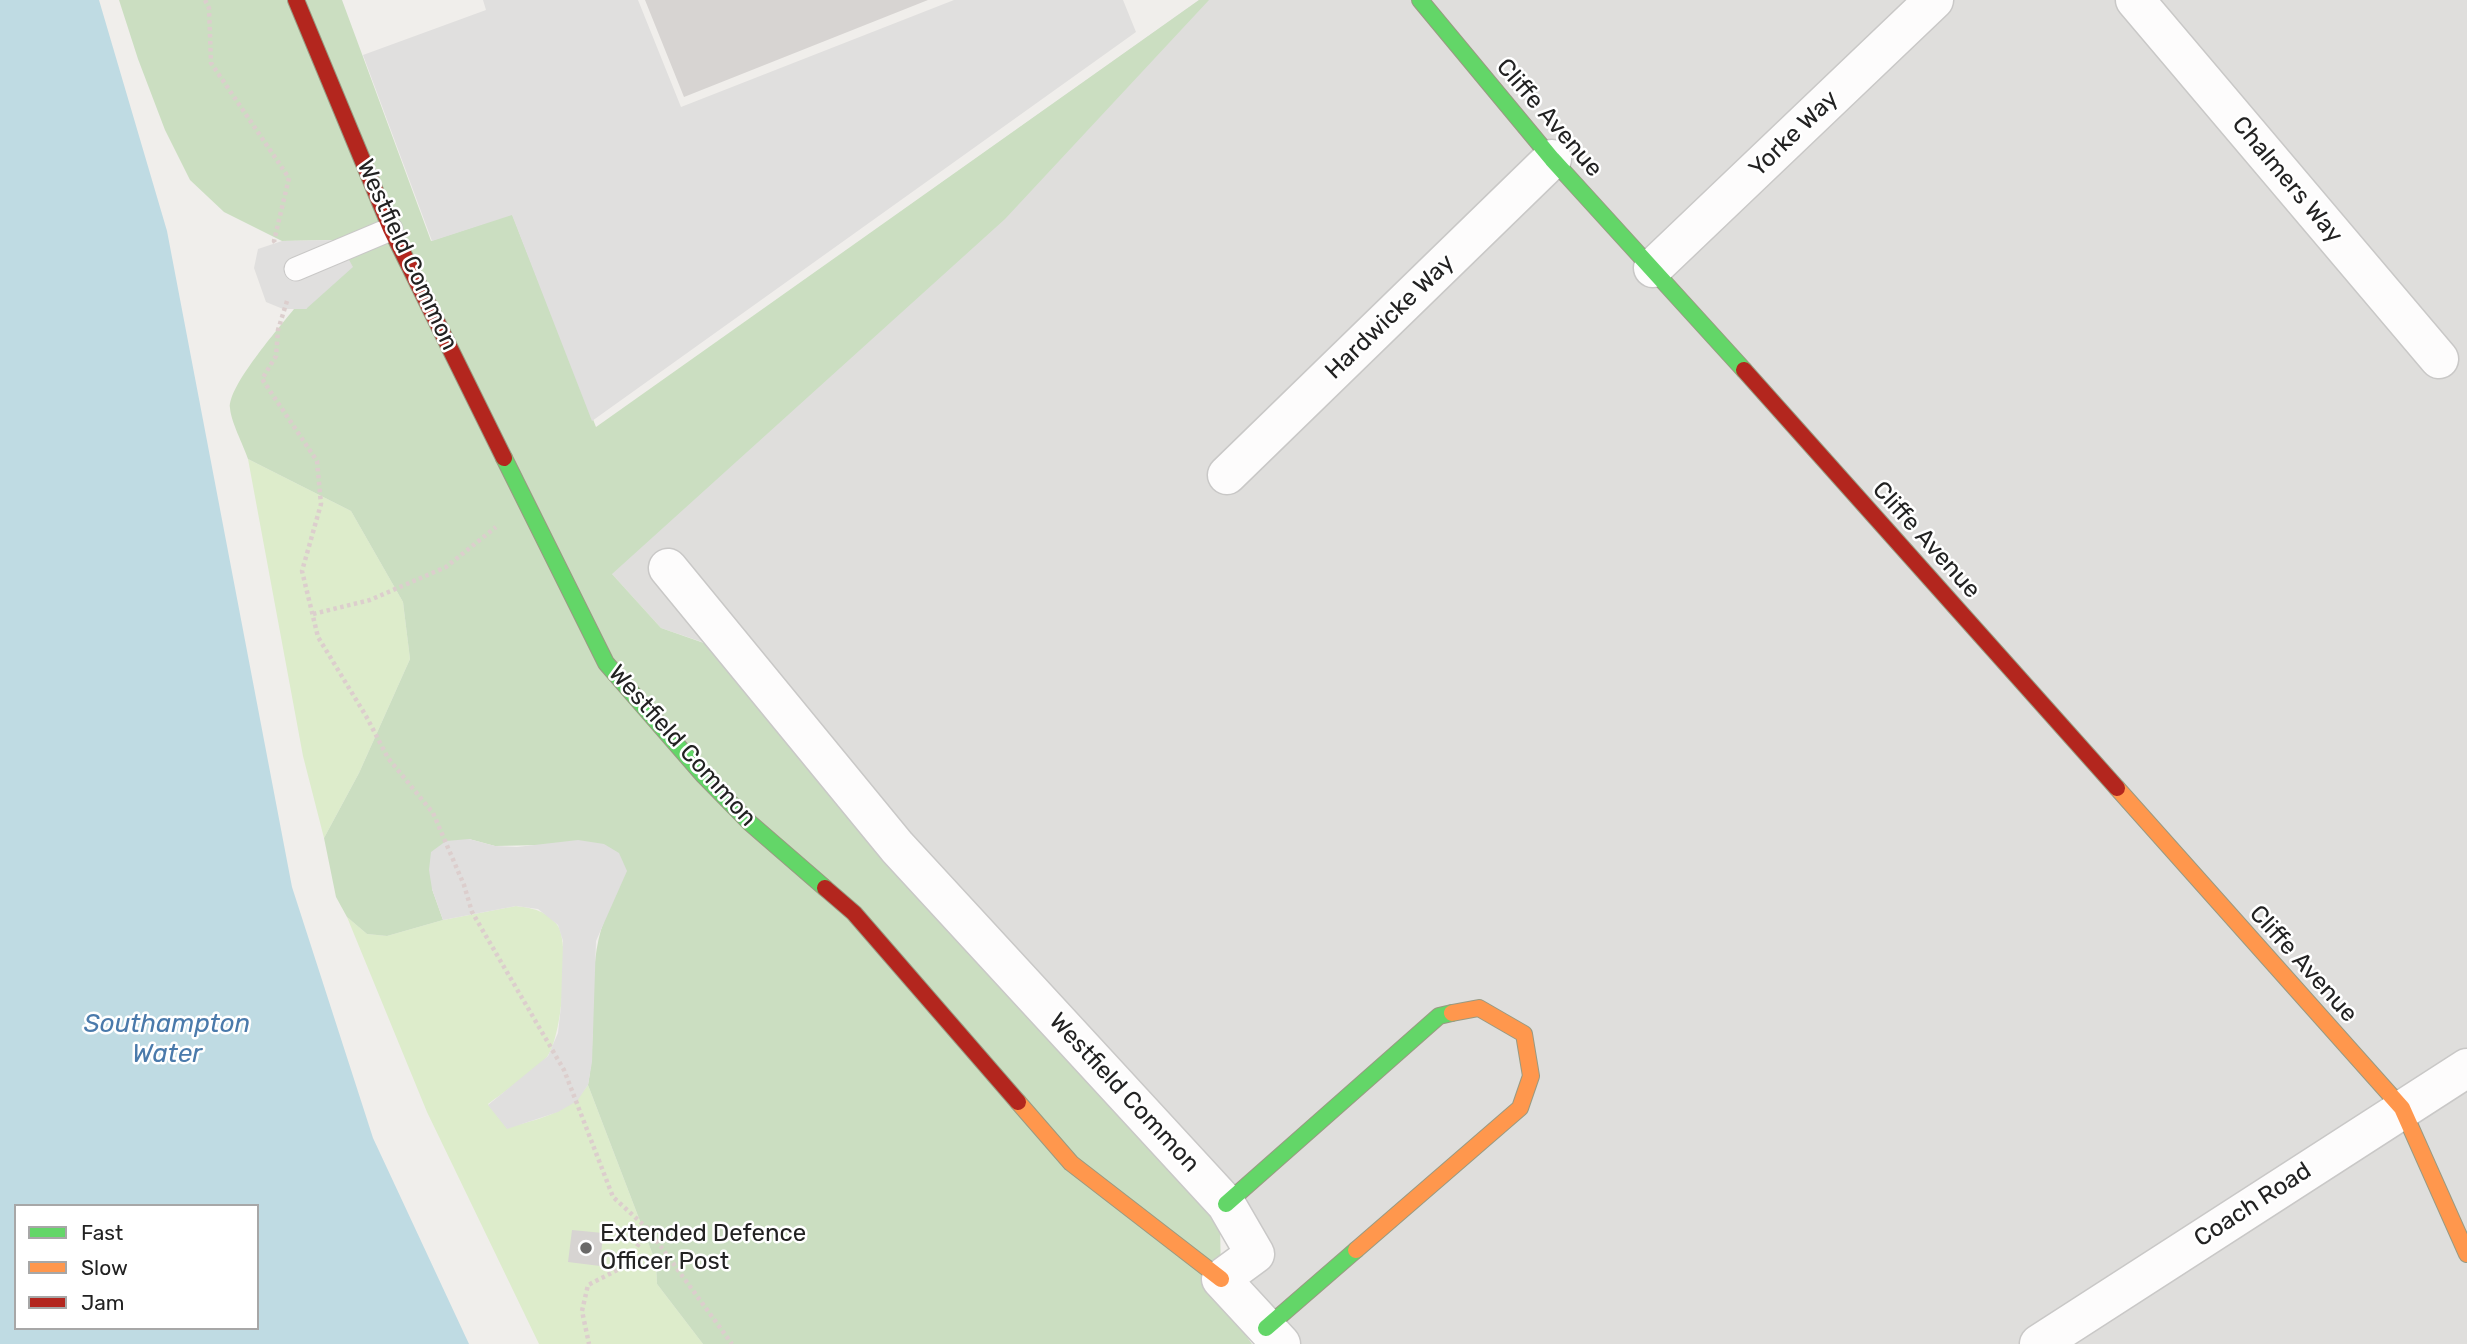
<!DOCTYPE html>
<style>
body{margin:0}
#map{position:relative;width:2467px;height:1344px;overflow:hidden;background:#f0eeeb;font-family:Rubik,sans-serif}
canvas{display:block}
.legend{position:absolute;left:14px;top:1204px;width:245px;height:126px;box-sizing:border-box;background:#fff;border:2px solid #a7a7a7;margin:0;padding:9px 12px;list-style:none;font-size:21px;color:#222}
.legend li{display:flex;align-items:center;gap:14px;height:35px}
.legend b{width:35px;border:2px solid #a7a7a7}
</style>
<div id="map">
<canvas width="2467" height="1344"></canvas>
<ul class="legend">
<li><b style="height:9px;background:#63d668"></b>Fast</li>
<li><b style="height:9px;background:#ff974d"></b>Slow</li>
<li><b style="height:9px;background:#b3261e"></b>Jam</li>
</ul>
</div>
<script>
const ctx = document.querySelector('canvas').getContext('2d');
ctx.lineJoin = 'round';
function paint(path, color) {
  ctx.fillStyle = color;
  ctx.fill(path, 'evenodd');
}
function strokePath(path, color, width, dash) {
  ctx.strokeStyle = color;
  ctx.lineWidth = width;
  ctx.lineCap = dash ? 'butt' : 'round';
  ctx.setLineDash(dash || []);
  ctx.stroke(path);
}
function write(font, color, halo, rows, align = 'center') {
  ctx.font = font + ' Rubik,sans-serif';
  ctx.lineWidth = 5;
  ctx.setLineDash([]);
  ctx.textBaseline = 'middle';
  ctx.strokeStyle = halo;
  ctx.fillStyle = color;
  for (const [text, x, y, turn = 0] of rows) {
    ctx.save();
    ctx.translate(x, y);
    ctx.rotate((+turn || 0) * Math.PI / 180);
    ctx.textAlign = isNaN(turn) ? turn : align;
    if (halo) ctx.strokeText(text, 0, 0);
    ctx.fillText(text, 0, 0);
    ctx.restore();
  }
}
paint(new Path2D(`
 M1199,0H2467V1344H1270L1237,1268L1255,1254L740,655L661,628L612,574L596,428Z`), '#dfdedc');
paint(new Path2D(`
 M248,459L351,511L403,602L410,659L359,773L324,838L303,756Z
 M516,906C532,908 548,911 558,926C570,945 562,1039 547,1057C536,1071 504,1092 488,1104L507,1128C540,1118 566,1115 588,1085L656,1263L657,1284L703,1344H539L427,1112L347,917L367,934L387,936L443,920Z`), '#ddeccb');
paint(new Path2D(`
 M119,0H342L431,241L512,214L596,427L1199,0H1209L1005,219L612,574L661,628L721,649L1220,1223L1221,1279L1218,1297L1252,1344H703L657,1284L656,1263L588,1085C598,1034 586,968 604,921L539,845L495,846L469,839L432,889L443,920L387,936L367,934L347,917L336,897L324,838L359,773L410,659L403,602L351,511L248,459C243,444 231,422 230,408C228,386 279,328 294,309H306L338,240L282,241L224,212L190,180L165,130L138,59Z`), '#cbdec1');
paint(new Path2D(`
 M483,0H638L681,107L954,0H1123L1136,32L592,421L512,215L432,241L363,55L486,10Z
 M338,240L353,267L306,309H283L266,302L254,268L258,249L282,241Z
 M469,839L495,846L517,847L578,840L604,844L619,853L627,871L596,941L592,1062L588,1085L577,1101L558,1112L507,1129L488,1105L548,1056L558,1033L561,1006L563,941L558,925L538,909L516,906L443,920L432,889L429,870L431,852L446,841Z`), '#e0dfde');
paint(new Path2D(`
 M0,0H99L167,231L292,887L373,1138L469,1344H0ZM16,1206H257V1328H16Z`), '#bfdbe3');
paint(new Path2D(`
 M645,0H928L684,97Z
 M572,1230L603,1233L600,1266L568,1262Z`), '#d7d4d2');
const lane = new Path2D(`
 M296,269L391,229`);
const street = new Path2D(`
 M2135,0L2439,359
 M1653,268L1934,0
 M1227,475L1552,159
 M668,568L897,847L1226,1204L1255,1254L1221,1279L1281,1344
 M2039,1344L2467,1068`);
const fast = new Path2D(`
 M1420,0L1552,159L1744,370
 M504,458L606,663L704,776L750,823L825,888
 M1226,1204L1439,1016L1452,1013
 M1266,1328L1356,1250`);
const slow = new Path2D(`
 M2117,788L2402,1108L2467,1254
 M1018,1102L1071,1163L1221,1279
 M1356,1250L1520,1108L1531,1076L1524,1034L1479,1008L1452,1013`);
const jam = new Path2D(`
 M296,0L391,229L504,458
 M1744,370L2117,788
 M825,888L854,913L1018,1102`);
strokePath(lane, '#c9c8c7', 25);
strokePath(street, '#c9c8c7', 41);
strokePath(fast, '#999a82', 18);
strokePath(slow, '#999a82', 18);
strokePath(jam, '#999a82', 18);
strokePath(new Path2D(`
 M205,0L209,8L211,63L289,178L274,241L276,244
 M287,301L278,330L276,356L262,379L317,461L321,504L302,571L318,637L366,716L388,758L433,813L464,885L472,912L564,1070L613,1197L648,1229L625,1266L588,1285L582,1311L589,1344
 M313,614L370,600L446,567L496,527
 M648,1229L732,1344`), '#dccecd', 4.5, [3.5, 3.5]);
strokePath(lane, '#fdfcfc', 23);
strokePath(street, '#fdfcfc', 38);
strokePath(fast, '#63d668', 16);
strokePath(slow, '#ff974d', 16);
strokePath(jam, '#b3261e', 16);
for (const [x, y, r, color] of [
 [586,1248,7,"#6a6968"]
]) {
  const dot = new Path2D();
  dot.arc(x, y, r, 0, 2 * Math.PI);
  ctx.fillStyle = color;
  ctx.fill(dot);
  strokePath(dot, '#fff', 2.5);
}
write('24px', '#222', '#fff', [
 ["Cliffe Avenue",1549,118,49],
 ["Yorke Way",1794,134,-44],
 ["Chalmers Way",2287,180,50],
 ["Westfield Common",407,255,65],
 ["Hardwicke Way",1390,317,-44],
 ["Cliffe Avenue",1926,540,48],
 ["Westfield Common",682,746,48],
 ["Cliffe Avenue",2303,964,48],
 ["Westfield Common",1124,1093,47],
 ["Coach Road",2253,1205,-33]
]);
write('24px', '#222', '#fff', [
 ["Extended Defence",600,1234],
 ["Officer Post",600,1262]
], 'left');
write('italic 26px', '#4a7aab', '#fff', [
 ["Southampton",167,1024],
 ["Water",167,1054]
]);
</script>
